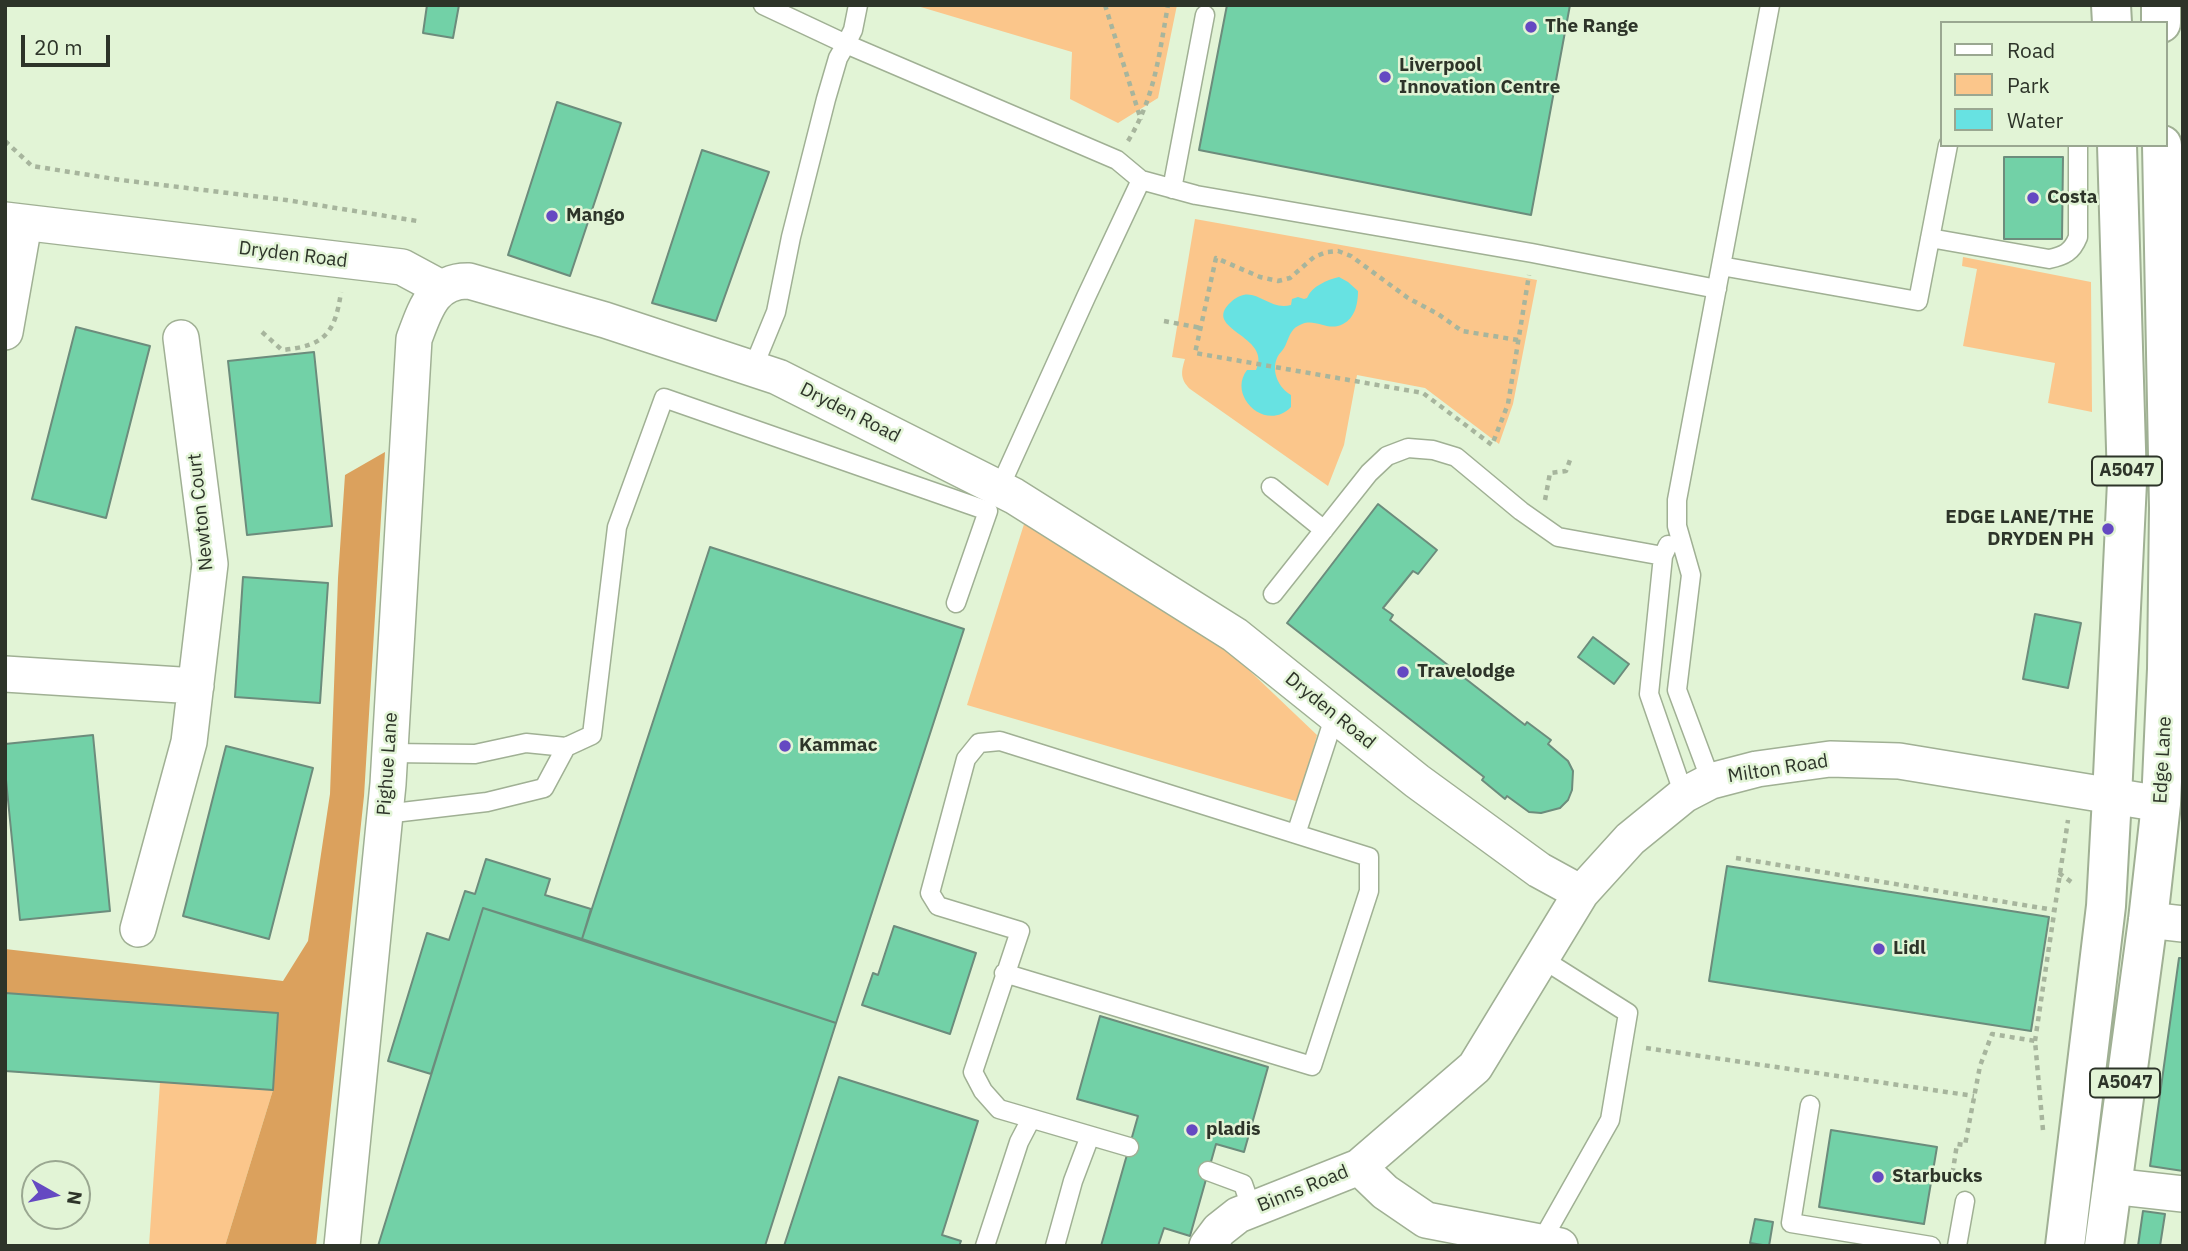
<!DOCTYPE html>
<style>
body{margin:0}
#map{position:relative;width:2188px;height:1251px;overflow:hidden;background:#e2f4d6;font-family:"IBM Plex Sans",sans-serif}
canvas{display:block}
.frame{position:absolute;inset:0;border:7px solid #2d3429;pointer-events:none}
.legend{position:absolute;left:1940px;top:21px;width:228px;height:126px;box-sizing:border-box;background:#e2f4d6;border:2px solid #9aa791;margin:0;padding:9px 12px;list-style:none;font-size:21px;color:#2d3429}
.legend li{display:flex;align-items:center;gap:14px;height:35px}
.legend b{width:35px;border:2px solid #9aa791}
.north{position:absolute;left:21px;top:1160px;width:70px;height:70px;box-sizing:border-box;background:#e2f4d6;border:2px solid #9aa791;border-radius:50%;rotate:99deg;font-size:19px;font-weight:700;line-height:28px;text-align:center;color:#2d3429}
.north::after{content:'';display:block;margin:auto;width:24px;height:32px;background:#6549c2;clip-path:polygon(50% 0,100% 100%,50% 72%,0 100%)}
.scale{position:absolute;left:21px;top:35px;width:89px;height:32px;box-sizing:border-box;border:4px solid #2d3429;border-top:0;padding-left:9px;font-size:21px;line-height:24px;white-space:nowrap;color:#2d3429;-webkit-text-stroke:5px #e2f4d6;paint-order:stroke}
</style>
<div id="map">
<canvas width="2188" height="1251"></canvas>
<div class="frame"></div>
<ul class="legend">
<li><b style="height:9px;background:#fff"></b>Road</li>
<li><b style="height:19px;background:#fbc68b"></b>Park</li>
<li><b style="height:19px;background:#67e2e2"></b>Water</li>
</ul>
<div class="north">N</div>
<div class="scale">20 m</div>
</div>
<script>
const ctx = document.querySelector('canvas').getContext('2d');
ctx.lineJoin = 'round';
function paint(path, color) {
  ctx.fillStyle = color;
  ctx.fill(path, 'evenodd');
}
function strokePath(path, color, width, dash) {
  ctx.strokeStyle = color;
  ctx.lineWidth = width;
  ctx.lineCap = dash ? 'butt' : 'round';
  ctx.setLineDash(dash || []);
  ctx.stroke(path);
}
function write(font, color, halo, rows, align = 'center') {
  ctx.font = font + ' "IBM Plex Sans",sans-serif';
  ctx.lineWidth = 5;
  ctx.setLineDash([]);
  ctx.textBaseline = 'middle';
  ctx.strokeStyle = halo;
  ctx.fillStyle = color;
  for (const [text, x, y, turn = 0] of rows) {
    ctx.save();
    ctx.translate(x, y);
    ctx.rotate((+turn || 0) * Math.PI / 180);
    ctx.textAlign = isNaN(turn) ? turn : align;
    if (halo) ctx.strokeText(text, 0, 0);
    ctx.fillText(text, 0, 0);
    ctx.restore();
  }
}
paint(new Path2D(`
 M914,5H1177L1158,98L1118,123L1070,99L1072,52Z
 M1195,219L1537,280L1513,404L1499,444L1425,388L1357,375L1344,445L1328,486L1190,389C1180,379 1181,372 1185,359L1172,357Z
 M1963,257L2091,282L2092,412L2048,403L2055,363L1963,346L1977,269L1962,266Z
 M1025,521L1231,653L1317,735L1299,802L967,705Z
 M160,1082L273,1090L225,1246H149Z`), '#fbc68b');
paint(new Path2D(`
 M385,452L364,796L316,1246H225L273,1090L278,1013L5,993V949L283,981L308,941L330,794L338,578L345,475Z`), '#dba15d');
paint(new Path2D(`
 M1339,277L1348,282L1358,291C1358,304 1355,318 1343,324C1328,332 1316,318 1302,324C1291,328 1290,335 1286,344C1284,350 1279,353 1277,358C1271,372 1279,388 1291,395V407C1266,433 1227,396 1247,370H1256C1273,335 1200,330 1231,302C1254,281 1267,312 1291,305L1292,299L1298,297L1304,299L1307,298C1312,286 1327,280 1339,277Z`), '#67e2e2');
const building = new Path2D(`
 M427,5H459L453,38L423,33Z
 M1227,5H1570L1531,215L1199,150Z
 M557,102L621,123L570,276L508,255Z
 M702,150L769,172L716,321L652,303Z
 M2004,157H2063L2062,239H2004Z
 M76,327L150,346L106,518L32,499Z
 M314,352L332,526L247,535L228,361Z
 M1378,504L1437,550L1418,574L1413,571L1383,608L1393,615L1390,620L1525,725L1527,722L1551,740L1548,744L1568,761L1573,771L1572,790L1568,800L1560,808L1541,813L1529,812L1507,796L1505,799L1482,780L1484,777L1287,623Z
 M710,547L964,629L836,1023L582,939Z
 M243,577L328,583L320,703L235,697Z
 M2035,614L2081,623L2068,688L2023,679Z
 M1593,637L1629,664L1614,684L1578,657Z
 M93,735L110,911L20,920L5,770V744Z
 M226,746L313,768L269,939L183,916Z
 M486,859L550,879L545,895L591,909L582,939L483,908L431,1074L388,1061L427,933L449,940L465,891L475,894Z
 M1727,866L2049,917L2031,1031L1709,981Z
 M483,908L836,1023L765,1246H378Z
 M894,926L976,953L950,1034L862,1005L873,973L878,975Z
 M2179,958H2183V1171L2150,1166Z
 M5,993L278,1013L273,1090L5,1071Z
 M1100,1016L1268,1067L1244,1152L1216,1144L1190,1236L1164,1228L1158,1246H1101L1138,1116L1077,1099Z
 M839,1077L978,1121L942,1235L961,1241L959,1246H784Z
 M1831,1130L1937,1147L1924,1224L1819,1207Z
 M2143,1211L2165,1214L2160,1246H2138Z
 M1755,1219L1773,1222L1769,1246L1750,1243Z`);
paint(building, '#72d1a7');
strokePath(building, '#6c8c7c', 2);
const lane = new Path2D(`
 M858,5L853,30L846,44L1117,160L1141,180L1196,195L1532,253L1717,289
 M1172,189L1205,15
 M1930,238L2049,259C2064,256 2072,252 2078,237V145
 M1721,266L1918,301L1948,145
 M753,368L776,312L791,237L826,99L838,58L846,44L763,5
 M1271,487L1324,530
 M999,489L1086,297L1141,180
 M1668,545L1663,556L1649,694L1684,795
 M1273,594L1369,473L1387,456L1408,448L1433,450L1456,457L1521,511L1558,537L1663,556
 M390,753L475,754L526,743L566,747L592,735L617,527L664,398L988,511L956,603
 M1711,781L1677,690L1691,575L1677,526V500L1770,5
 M385,814L487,802L544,788L566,747
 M1296,834L1335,715
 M1004,973L1312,1066L1369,891V857L1000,741L979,743L966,759L930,893L938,906L1020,931L973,1072L983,1091L999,1109L1129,1147
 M1810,1105L1791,1223L1931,1246
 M1208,1171L1243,1184L1252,1210
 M1541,1242L1610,1120L1628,1013L1541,958
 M985,1246L1019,1142L1031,1119
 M1055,1246L1073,1181L1090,1136
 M1957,1246L1965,1201`);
const street = new Path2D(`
 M5,220L402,267L441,288
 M5,332L24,224
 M5,674L196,686
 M2148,920L2183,924
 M138,929L189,742L210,564L181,338
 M1359,1167L1475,1067L1581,893L1630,839L1684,795L1711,781L1757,769L1830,759L1899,761L2161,804
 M2111,1186L2183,1194
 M342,1246L388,784L414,339C425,310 433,280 469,281L605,320L778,377L1014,496L1235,635L1417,781L1539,870L1581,893
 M1207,1246L1219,1230L1238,1215L1359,1167L1385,1192L1426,1220L1560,1246`);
const highway = new Path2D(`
 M2111,5L2112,23
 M2161,5V23
 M2065,1246L2106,906L2112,797L2127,482L2117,145
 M2104,1246L2148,920L2161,804L2167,669L2169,508L2162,145`);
strokePath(lane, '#a0b094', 21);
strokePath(street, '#a0b094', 38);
strokePath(highway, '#a0b094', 42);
strokePath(new Path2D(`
 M1105,5L1141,120
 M5,141L32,166L121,180L286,200L417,221
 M1128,141C1155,97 1159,55 1168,5
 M1164,321L1201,328
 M262,332L282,350C324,346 335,334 341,292
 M1518,340L1462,331L1438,314L1408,298L1351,256L1338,251L1327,252L1314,257L1290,278L1278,281L1260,277L1216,258L1195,353L1423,393L1492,445L1508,404L1529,275
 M1545,500L1550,473L1566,471L1570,460
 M1736,858L2054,910
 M2059,873L2074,884
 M2035,1041L2068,820
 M1646,1048L1974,1096
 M1951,1183L1957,1144L1965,1145L1980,1066L1992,1034L2035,1041L2043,1130`), '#a7b59d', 4.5, [5, 5]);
strokePath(lane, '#fff', 18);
strokePath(street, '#fff', 35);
strokePath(highway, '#fff', 38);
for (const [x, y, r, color] of [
 [1531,27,7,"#6549c2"],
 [1385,77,7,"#6549c2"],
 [2033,198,7,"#6549c2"],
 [552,216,7,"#6549c2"],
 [2108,529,7,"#6549c2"],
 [1403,672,7,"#6549c2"],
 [785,746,7,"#6549c2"],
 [1879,949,7,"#6549c2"],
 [1192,1130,7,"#6549c2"],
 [1878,1177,7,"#6549c2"]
]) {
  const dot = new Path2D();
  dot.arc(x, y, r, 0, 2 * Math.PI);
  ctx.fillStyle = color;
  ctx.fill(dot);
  strokePath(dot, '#e2f4d6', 2.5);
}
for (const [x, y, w] of [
 [2127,471,70],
 [2125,1083,70]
]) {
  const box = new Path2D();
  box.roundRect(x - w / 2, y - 14.5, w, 29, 5);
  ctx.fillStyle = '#e2f4d6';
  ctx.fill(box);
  strokePath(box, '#2d3429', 2);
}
write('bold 18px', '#2d3429', null, [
 ["A5047",2127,471],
 ["A5047",2125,1083]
]);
write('bold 19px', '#2d3429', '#e2f4d6', [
 ["The Range",1545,27],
 ["Liverpool",1399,66],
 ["Innovation Centre",1399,88],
 ["Costa",2047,198],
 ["Mango",566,216],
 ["EDGE LANE/THE",2094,518,"right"],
 ["DRYDEN PH",2094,540,"right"],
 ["Travelodge",1417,672],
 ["Kammac",799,746],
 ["Lidl",1893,949],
 ["pladis",1206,1130],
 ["Starbucks",1892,1177]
], 'left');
write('19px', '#2d3429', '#e2f4d6', [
 ["Dryden Road",293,255,7],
 ["Dryden Road",850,413,27],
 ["Newton Court",201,512,-96],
 ["Dryden Road",1330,711,39],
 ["Edge Lane",2163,760,-87],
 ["Pighue Lane",388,764,-86],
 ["Milton Road",1778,769,-9],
 ["Binns Road",1303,1189,-22]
]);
</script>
